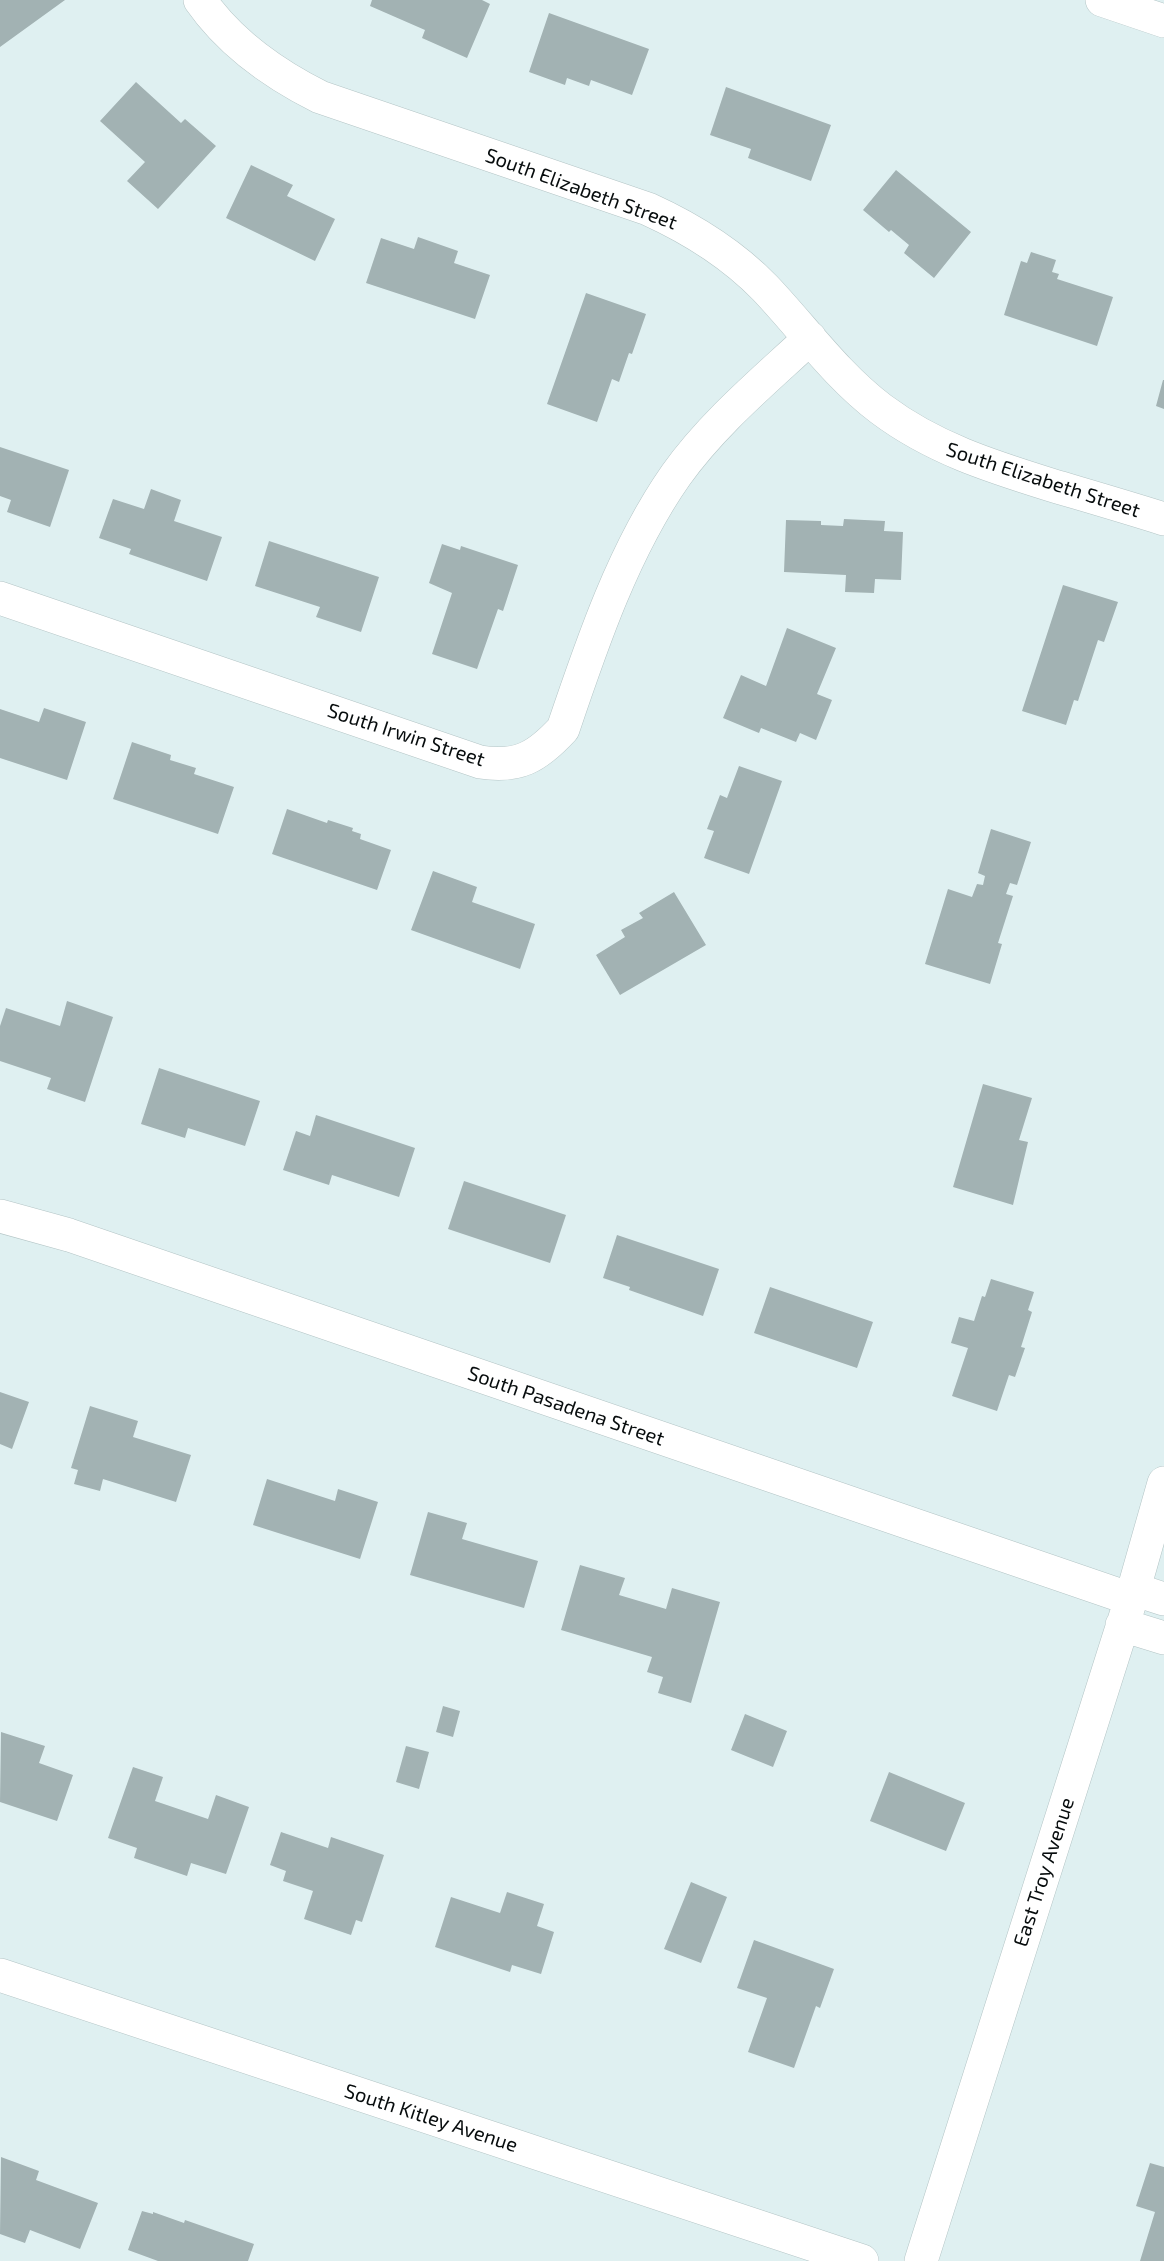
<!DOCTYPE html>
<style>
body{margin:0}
canvas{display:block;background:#dff0f1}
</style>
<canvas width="1164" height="2261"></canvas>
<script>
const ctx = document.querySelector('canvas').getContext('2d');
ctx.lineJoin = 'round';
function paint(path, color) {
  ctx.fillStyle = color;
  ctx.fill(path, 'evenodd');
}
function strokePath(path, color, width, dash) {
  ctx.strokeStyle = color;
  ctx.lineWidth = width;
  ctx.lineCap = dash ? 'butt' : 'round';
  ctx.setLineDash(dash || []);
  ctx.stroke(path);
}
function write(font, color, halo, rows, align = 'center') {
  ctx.font = font + ' "Exo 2",sans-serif';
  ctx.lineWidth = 5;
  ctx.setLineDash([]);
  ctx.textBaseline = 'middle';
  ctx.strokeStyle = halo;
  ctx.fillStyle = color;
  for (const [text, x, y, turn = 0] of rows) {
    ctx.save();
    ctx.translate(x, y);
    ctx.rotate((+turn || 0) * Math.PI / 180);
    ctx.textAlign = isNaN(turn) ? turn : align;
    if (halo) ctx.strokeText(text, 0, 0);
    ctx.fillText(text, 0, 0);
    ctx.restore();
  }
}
paint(new Path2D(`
 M0,0H65L0,47Z
 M372,0H482L490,4L467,58L422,38L425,30L370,6Z
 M549,13L649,49L632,95L591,80L589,86L567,78L565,85L529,72Z
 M136,82L181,123L185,119L216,146L158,209L127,181L145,162L100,121Z
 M726,87L831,125L811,181L748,158L751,149L710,135Z
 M251,165L293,185L287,196L335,219L315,261L226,218Z
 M896,170L971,232L934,278L904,253L909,245L891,230L889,232L863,210Z
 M418,237L458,251L454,263L490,275L475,319L366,283L381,238L414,249Z
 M1031,252L1056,260L1052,272L1059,274L1057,279L1113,297L1097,346L1004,315L1021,261L1027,263Z
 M586,293L646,314L632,354L629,353L619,382L612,379L597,422L547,404Z
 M1163,380H1164V409L1156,406Z
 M0,447L69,470L50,527L7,512L11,500L0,496Z
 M151,489L181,500L174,521L222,537L207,581L129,554L131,549L99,538L113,499L144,509Z
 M844,519L885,521L884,531L903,532L901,580L875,579L874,593L845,592L846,575L784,572L786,520L821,521V525L843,526Z
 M269,541L379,577L361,632L316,617L320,607L255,586Z
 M442,544L460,550L461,546L518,565L503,611L498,609L477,669L432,654L452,593L429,583Z
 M1063,585L1118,602L1104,642L1098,640L1078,701L1074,700L1066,725L1022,711Z
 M787,628L836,648L817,694L832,700L816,740L800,733L796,742L761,728L759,733L723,718L741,675L766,686Z
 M44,708L86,722L67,780L0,758V709L39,722Z
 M132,742L171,755L170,760L196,768L194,774L234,787L218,834L113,799Z
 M739,766L782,781L749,874L704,858L714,831L707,829L720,795L727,798Z
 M287,809L327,823L328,820L353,828L352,831L361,834L360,839L391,850L377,890L272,854Z
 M991,829L1031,842L1017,885L1010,883L1006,894L1013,896L998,943L1002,944L990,984L925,964L948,889L972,897L977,884L983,885L985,876L978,873Z
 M433,871L477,887L472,902L535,924L520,969L411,930Z
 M674,892L706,945L620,995L596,955L625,937L621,930L643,918L639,913Z
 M67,1001L113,1017L85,1102L47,1089L51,1078L0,1061V1026L6,1008L60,1026Z
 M159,1068L260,1101L245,1146L188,1128L185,1138L141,1124Z
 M983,1084L1032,1098L1019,1140L1028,1142L1013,1205L953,1187Z
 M316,1115L415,1148L399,1197L332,1175L329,1185L283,1170L296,1131L310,1136Z
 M464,1181L566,1215L550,1263L448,1229Z
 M617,1235L719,1269L703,1316L629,1290L630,1287L603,1278Z
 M991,1279L1034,1292L1028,1310L1032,1312L1021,1347L1025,1348L1015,1377L1009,1375L997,1411L952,1396L968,1348L951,1343L959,1317L974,1321L982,1296L985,1297Z
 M770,1287L873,1322L857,1368L754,1333Z
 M0,1392L29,1402L12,1449L0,1444Z
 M90,1406L138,1421L133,1437L191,1455L176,1502L103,1479L100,1491L74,1484L78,1470L71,1468Z
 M267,1479L335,1501L338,1489L378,1502L360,1559L253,1525Z
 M428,1512L467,1523L462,1539L538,1561L524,1608L410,1575Z
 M580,1565L625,1578L619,1595L666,1609L672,1588L720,1602L691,1703L658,1693L663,1677L647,1672L652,1657L561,1630Z
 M443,1706L460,1711L453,1737L436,1732Z
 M745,1714L787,1731L773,1767L731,1750Z
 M1,1732L45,1746L39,1763L73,1775L57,1821L0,1802Z
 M406,1746L429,1752L419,1789L396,1782Z
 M133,1767L163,1777L155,1801L208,1819L216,1795L249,1807L226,1874L191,1863L187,1876L134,1858L137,1848L108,1838Z
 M889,1772L965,1803L946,1851L870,1821Z
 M281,1832L328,1848L331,1837L384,1855L362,1922L356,1920L351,1935L304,1919L313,1891L283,1881L286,1871L270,1865Z
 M691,1882L727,1897L701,1963L664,1949Z
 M507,1892L544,1904L537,1926L554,1932L541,1974L512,1965L510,1972L435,1947L451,1897L500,1913Z
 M754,1940L834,1969L820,2008L816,2006L794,2068L748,2052L767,1998L737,1988Z
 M1,2157L39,2171L36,2180L98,2203L80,2249L30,2230L25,2243L0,2234Z
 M1150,2163L1164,2167V2261H1140L1155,2212L1136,2206Z
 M142,2211L153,2214V2212L184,2223L185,2220L254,2244L248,2261H158L128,2250Z`), '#a2b2b3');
const minor = new Path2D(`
 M200,0C230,43 274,74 320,97L648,209C692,229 731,253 765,288C803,328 836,375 881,409C933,448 990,466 1051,485C1088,496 1126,507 1164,519
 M1102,0L1164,21
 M0,598L480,762C519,768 537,757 563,729C592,643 624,549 676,475C713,423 764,381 810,338
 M0,1216L69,1235L1131,1599
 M1133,1589L1164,1599
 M1122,1625L1164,1638
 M0,1975L862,2261
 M921,2261L1131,1599L1164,1483`);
strokePath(minor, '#b4c5c6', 34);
strokePath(minor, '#fff', 33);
write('20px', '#070c0d', '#fff', [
 ["South Elizabeth Street",581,189,20],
 ["South Elizabeth Street",1043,480,18],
 ["South Irwin Street",406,735,18],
 ["South Pasadena Street",566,1406,19],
 ["East Troy Avenue",1044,1872,-72],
 ["South Kitley Avenue",431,2118,18]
]);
</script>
